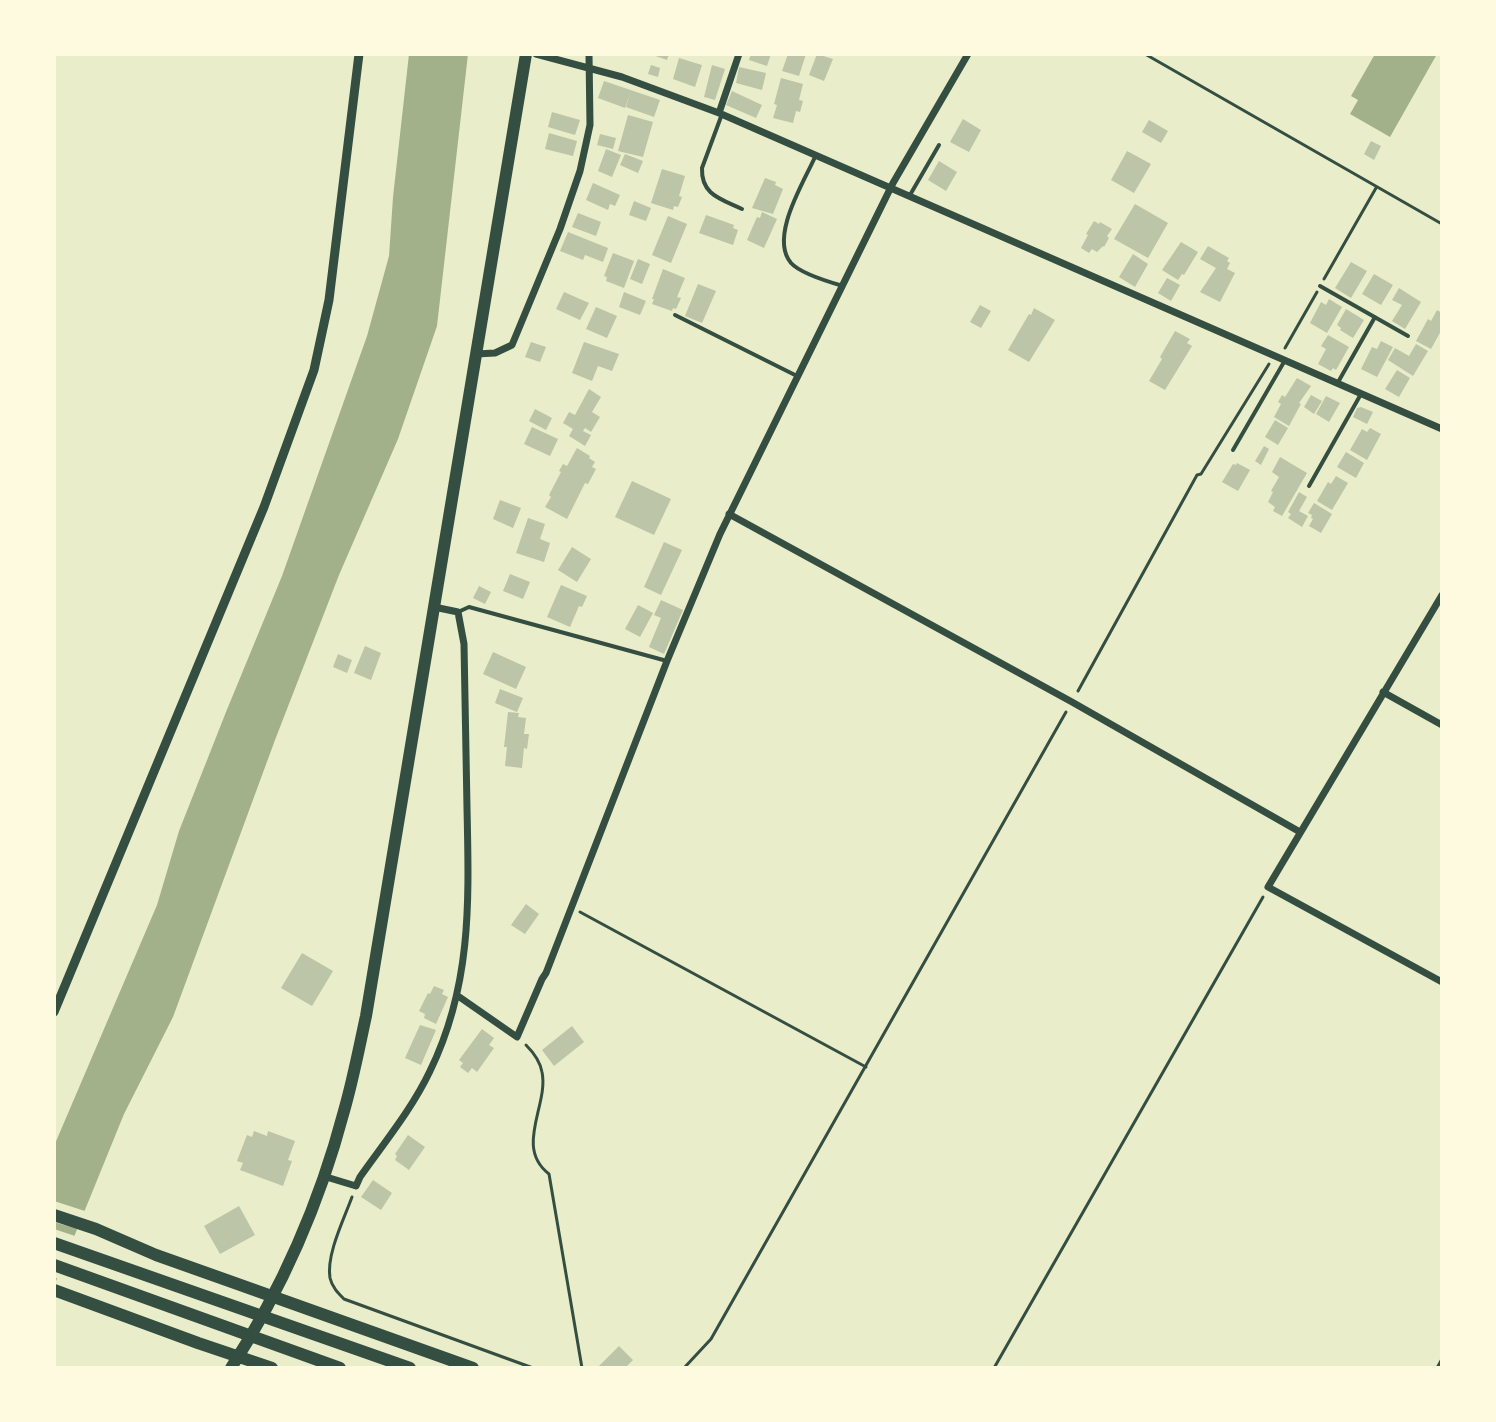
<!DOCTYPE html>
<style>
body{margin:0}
#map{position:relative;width:1496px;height:1422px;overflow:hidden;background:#e9edc9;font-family:Jost,sans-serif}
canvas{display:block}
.frame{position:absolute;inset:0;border:56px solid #fefae0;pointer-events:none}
</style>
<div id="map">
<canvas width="1496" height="1422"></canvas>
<div class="frame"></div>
</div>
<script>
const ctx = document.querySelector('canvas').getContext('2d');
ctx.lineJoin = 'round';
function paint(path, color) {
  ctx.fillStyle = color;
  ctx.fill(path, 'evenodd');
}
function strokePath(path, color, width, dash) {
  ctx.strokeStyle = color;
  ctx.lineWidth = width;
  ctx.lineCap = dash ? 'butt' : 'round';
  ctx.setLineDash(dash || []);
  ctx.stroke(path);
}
paint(new Path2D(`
 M409,54H468L437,326L398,439L339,575L275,740L173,1017L124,1114L54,1286V1146L157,905L179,831L226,712L282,576L367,336L389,256L393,197Z
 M1375,54H1437L1390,137L1350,114L1358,100L1351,96Z`), '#a3b18a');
paint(new Path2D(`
 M54,1201L88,1212L81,1230L54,1222Z
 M54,1229L78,1237L61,1280L54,1277Z`), '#e9edc9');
paint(new Path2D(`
 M650,54H669L667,60Z
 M751,54H771L767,66L749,60Z
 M788,54H806L799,76L782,71Z
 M817,54L833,59L824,81L809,75Z
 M679,58L702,65L695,87L673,79Z
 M651,65L660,68L658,77L648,74Z
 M712,65L725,69L715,100L704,97Z
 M739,67L766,73L762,90L736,83Z
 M781,78L803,84L799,100L803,101L800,112L796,111L793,123L773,118L777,105L774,104Z
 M604,81L660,100L654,117L626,107L630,94L625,108L598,98Z
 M732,91L762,105L756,118L726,105Z
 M552,112L580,120L575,135L548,127Z
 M628,115L653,122L643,157L618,151Z
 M963,119L981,130L969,152L950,142Z
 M1149,120L1168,131L1161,143L1142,132Z
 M549,133L577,141L573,156L545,149Z
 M600,134L616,138L613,149L597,145Z
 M1371,141L1381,146L1374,160L1364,154Z
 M606,149L621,155L612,177L598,171Z
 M1127,151L1151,164L1134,193L1111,180Z
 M625,154L643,161L638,173L620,165Z
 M939,161L957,172L946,191L928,180Z
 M662,169L685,176L679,196L682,197L678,207L674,206L673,210L651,203Z
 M765,178L776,182L775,185L783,189L773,214L752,208Z
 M593,183L620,195L615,206L610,204L608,210L586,200Z
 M634,201L651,208L646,221L629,215Z
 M1135,204L1168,223L1148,258L1114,239Z
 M762,212L777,219L764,248L747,240L757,217L760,218Z
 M578,213L601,222L596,236L572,227Z
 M706,215L734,225L733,228L738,230L733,245L699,233Z
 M668,216L687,224L671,263L652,255Z
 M1094,221L1099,224L1100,222L1112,229L1107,236L1109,238L1104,247L1103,246L1097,252L1092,249L1089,253L1081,248L1088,235L1086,234Z
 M568,232L608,248L603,262L585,255L583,260L560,251Z
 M1181,242L1198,252L1184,275L1182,274L1178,280L1162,270Z
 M1208,246L1229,258L1227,261L1230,263L1227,269L1235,273L1220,302L1200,292L1216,268L1200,259Z
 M613,253L634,261L624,288L606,281L607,277L604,276Z
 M1133,254L1148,264L1135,287L1119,277Z
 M638,259L650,264L642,284L630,279Z
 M1351,262L1367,271L1351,298L1335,288Z
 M663,269L685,278L677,297L681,298L676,309L673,308L672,311L652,304L654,299H652Z
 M1374,274L1393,285L1381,305L1362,294Z
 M1167,278L1180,285L1171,301L1158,293Z
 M698,284L716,291L702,323L685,316Z
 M1399,288L1421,302L1405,329L1392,321L1402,305L1392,300Z
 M564,292L589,303L580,320L556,309Z
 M624,292L646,301L640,315L619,307Z
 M1329,299L1342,307L1327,333L1310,323L1321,302L1326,305Z
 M980,305L991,311L981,328L970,322Z
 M596,307L617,316L607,338L586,329Z
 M1034,308L1055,320L1029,362L1008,350L1029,314L1031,315Z
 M1346,309L1364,320L1353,338L1340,330L1341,328L1337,325Z
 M1437,310L1442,313V329L1431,349L1416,341L1428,319L1431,321Z
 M1175,331L1190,339L1187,343L1192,346L1165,390L1149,381L1162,359L1160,357Z
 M1328,335L1349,347L1336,370L1333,368L1331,371L1318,364L1326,349L1321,346Z
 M1381,341L1393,347L1377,377L1361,369L1372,347L1377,349Z
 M531,342L546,347L540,362L525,357Z
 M584,342L619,354L612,371L598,366L592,381L572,373Z
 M1416,344L1428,351L1413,376L1388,360L1395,348L1409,356Z
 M1397,370L1410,378L1399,397L1385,389Z
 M1297,378L1311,386L1299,403L1301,404L1289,426L1274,417L1281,404L1278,402L1282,395L1285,397Z
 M589,389L601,397L592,412L600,417L591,432L585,428L583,431L591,435L585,446L569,436L573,429L563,423L569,412L575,415Z
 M1311,395L1322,401L1314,414L1304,407Z
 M1326,396L1340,403L1329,422L1316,414Z
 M1361,407L1373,412L1367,424L1353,417L1357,408Z
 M535,409L552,418L546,430L529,421Z
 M1275,420L1288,428L1278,445L1265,437Z
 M532,427L558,439L550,456L524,444Z
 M1370,428L1381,434L1367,460L1350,450L1362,429L1367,432Z
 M1264,446L1269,449L1261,465L1255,461Z
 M577,448L590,456L589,458L595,462L592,467L596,469L588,484L585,483L567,519L545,507L551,497L549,495L561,472L559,471L563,464L567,466Z
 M1346,452L1364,463L1356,478L1337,467Z
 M1280,457L1307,473L1282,516L1273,511L1275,507L1268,502L1273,492L1271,491L1279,477L1272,472Z
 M1237,463L1250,470L1238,491L1222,482L1233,464L1236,465Z
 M1336,476L1348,483L1332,510L1317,501L1328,482L1331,484Z
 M632,481L671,499L654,535L615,517Z
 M1299,492L1307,497L1299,511L1308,516L1302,527L1288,518L1291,514L1288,512Z
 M500,500L521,508L513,528L493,519Z
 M1314,503L1332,514L1321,533L1309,526L1313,519L1311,518L1312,515L1308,513Z
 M528,518L545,524L540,539L550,543L544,562L516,553Z
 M664,542L682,550L661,595L644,587Z
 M572,547L591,559L577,582L558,570Z
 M510,574L530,582L523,599L503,591Z
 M561,585L587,596L582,607L579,606L570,627L547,617Z
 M479,586L491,592L485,604L473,598Z
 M661,600L683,610L664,654L649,647L661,618L654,615Z
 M638,605L653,613L640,637L625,629Z
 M365,646L381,653L371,680L354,673Z
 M493,652L526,667L516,689L483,674Z
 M338,654L352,660L347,673L333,667Z
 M500,689L523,698L517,712L495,703Z
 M508,712L519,713L518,717L526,718L524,734H529L527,749L524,748L522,768L505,766L507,747H504Z
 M526,904L539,914L525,934L511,925Z
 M302,953L333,971L312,1006L281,988Z
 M434,986L444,990L442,994L448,997L436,1024L424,1018L425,1014L419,1011L428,993L430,994Z
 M420,1025L436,1030L421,1065L405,1058Z
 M572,1026L584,1042L554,1066L542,1050Z
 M482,1029L494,1038L489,1045L494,1048L477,1072L472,1068L468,1073L460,1067L463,1063L459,1060Z
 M254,1131L267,1136L268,1131L295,1141L288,1160L292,1161L283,1186L240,1170L243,1163L237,1161L247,1135L252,1137Z
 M408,1135L425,1147L409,1170L395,1160L397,1156L395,1154Z
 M373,1180L392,1193L381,1210L361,1197Z
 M239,1206L255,1235L220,1254L204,1226Z
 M619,1346L633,1360L625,1368H597Z`), '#bcc5a7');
strokePath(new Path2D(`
 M1145,54L1442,224
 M1324,279L1376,188
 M1285,348L1317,292
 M1078,691L1197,475L1201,474L1269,364
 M580,912L866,1067
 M526,1045C533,1052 540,1061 542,1072C549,1105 514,1147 549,1174L582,1368
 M352,1197C344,1219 326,1255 330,1278C332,1287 338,1293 344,1299L533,1368
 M684,1368L711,1339L1066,712
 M994,1368L1263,897
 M1437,1368L1442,1359`), '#344e41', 3);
strokePath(new Path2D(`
 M722,114L702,168C701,195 721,199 742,209
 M815,157C804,182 769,237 791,263C800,273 829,282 843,286
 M910,195L939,145
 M1320,286L1408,336
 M675,315L797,376
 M1337,384L1375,317
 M1233,450L1284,362
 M1309,486L1361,394
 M458,612L469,607L667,661`), '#344e41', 4);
strokePath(new Path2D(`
 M536,54L622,77L719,113L1442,429
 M719,113L739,54
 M476,354L495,353L512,345L560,229L580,171L590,125L589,54
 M729,514L1072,702L1300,832
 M1442,595L1268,887L1442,982
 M1383,692L1442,725
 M458,996L517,1037L542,979L546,973L667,661L720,534L893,183L968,54
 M323,1176L356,1186L360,1177C384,1143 412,1109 430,1071C472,985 469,901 467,808C466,754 465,699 464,644L458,612L434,607`), '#344e41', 7);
strokePath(new Path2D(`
 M54,1012L264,507L314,370L329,300L359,54`), '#344e41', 9);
strokePath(new Path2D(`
 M54,1215L96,1229L156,1255L232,1282L473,1368
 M54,1243L410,1368
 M54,1265L340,1368
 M54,1290L198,1343L272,1368
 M231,1368C282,1289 320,1202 344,1111C353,1080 359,1048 366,1016L526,54`), '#344e41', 12);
</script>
